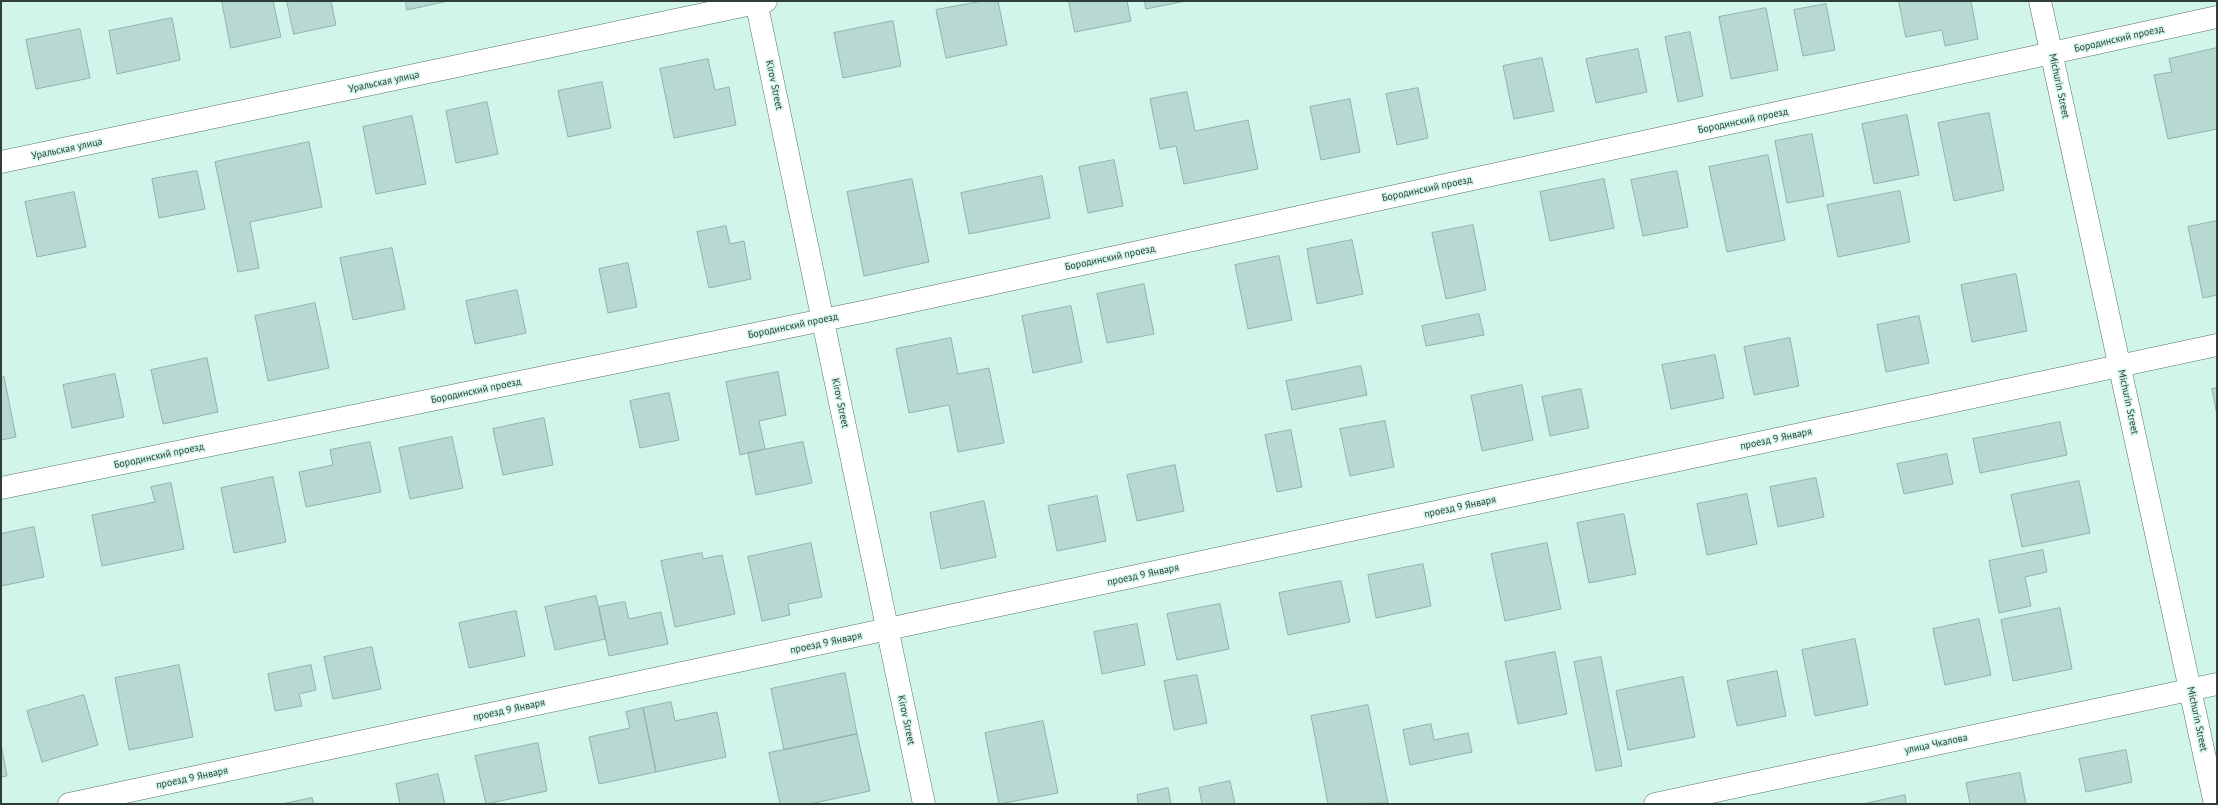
<!DOCTYPE html>
<meta charset="utf-8">
<style>
body{margin:0}
#map{position:relative;width:2218px;height:805px;overflow:hidden;background:#d1f4eb;font-family:"PT Sans",sans-serif}
canvas{display:block}
.frame{position:absolute;inset:0;border:2px solid #2f3d3a;pointer-events:none}
</style>
<div id="map">
<canvas width="2218" height="805"></canvas>
<div class="frame"></div>
</div>
<script>
const ctx = document.querySelector('canvas').getContext('2d');
ctx.lineJoin = 'round';
function paint(path, color) {
  ctx.fillStyle = color;
  ctx.fill(path, 'evenodd');
}
function strokePath(path, color, width, dash) {
  ctx.strokeStyle = color;
  ctx.lineWidth = width;
  ctx.lineCap = dash ? 'butt' : 'round';
  ctx.setLineDash(dash || []);
  ctx.stroke(path);
}
function write(font, color, halo, rows, align = 'center') {
  ctx.font = font + ' "PT Sans",sans-serif';
  ctx.lineWidth = 3;
  ctx.setLineDash([]);
  ctx.textBaseline = 'middle';
  ctx.strokeStyle = halo;
  ctx.fillStyle = color;
  for (const [text, x, y, turn = 0] of rows) {
    ctx.save();
    ctx.translate(x, y);
    ctx.rotate((+turn || 0) * Math.PI / 180);
    ctx.textAlign = isNaN(turn) ? turn : align;
    if (halo) ctx.strokeText(text, 0, 0);
    ctx.fillText(text, 0, 0);
    ctx.restore();
  }
}
const building = new Path2D(`
 M222,1H273L281,37L231,48Z
 M287,1H331L336,25L294,34Z
 M406,1H448L407,10Z
 M983,1H998L1007,45L946,58L936,10Z
 M1069,1H1127L1131,21L1075,32Z
 M1145,1H1186L1146,9Z
 M1899,1H1971L1978,39L1945,46L1942,30L1906,37Z
 M1826,4L1835,50L1803,56L1794,10Z
 M1766,8L1778,70L1731,79L1719,17Z
 M172,18L180,60L117,74L109,31Z
 M893,21L901,66L843,78L834,33Z
 M80,29L90,78L36,89L26,40Z
 M1690,32L1703,96L1678,102L1665,37Z
 M2217,48V129L2168,139L2154,75L2172,72L2169,59Z
 M1638,49L1647,92L1596,103L1586,59Z
 M1542,58L1554,111L1514,119L1503,66Z
 M708,59L715,90L729,87L736,125L674,138L660,69Z
 M602,82L611,128L568,137L558,91Z
 M1418,88L1428,138L1397,145L1386,94Z
 M1187,92L1195,131L1248,120L1258,169L1184,184L1176,146L1160,149L1150,99Z
 M1350,99L1360,152L1321,160L1310,107Z
 M487,102L498,154L456,163L446,111Z
 M1989,113L2004,190L1954,201L1938,123Z
 M1907,115L1919,175L1874,184L1862,124Z
 M412,116L426,184L376,194L363,127Z
 M1812,134L1824,196L1787,203L1775,141Z
 M309,142L322,207L250,222L259,268L238,272L215,162Z
 M1768,155L1785,240L1727,252L1709,167Z
 M1114,160L1123,206L1088,213L1079,167Z
 M197,171L205,209L159,218L152,179Z
 M1677,171L1688,227L1643,236L1631,180Z
 M1042,176L1050,218L969,234L961,193Z
 M912,179L929,262L864,276L847,192Z
 M1604,179L1614,228L1550,241L1540,192Z
 M1900,191L1910,242L1838,257L1827,205Z
 M74,192L86,247L37,257L25,202Z
 M2217,221V295L2203,298L2188,227Z
 M1473,225L1486,290L1446,299L1432,233Z
 M726,226L730,244L744,241L751,279L709,288L697,232Z
 M1352,240L1363,294L1317,304L1307,249Z
 M392,248L405,309L353,320L340,258Z
 M1279,256L1292,320L1248,329L1235,265Z
 M628,263L637,307L608,313L599,269Z
 M2016,274L2027,331L1972,342L1961,285Z
 M1144,284L1154,334L1107,343L1097,294Z
 M517,290L526,333L475,344L466,301Z
 M315,303L329,368L268,381L255,316Z
 M1071,306L1082,362L1033,373L1022,316Z
 M1479,314L1484,335L1426,346L1422,326Z
 M1919,316L1929,363L1886,372L1877,325Z
 M951,338L958,374L989,368L1004,443L958,452L949,405L909,413L896,349Z
 M1790,338L1799,386L1754,395L1744,347Z
 M1715,355L1724,398L1671,409L1662,365Z
 M207,358L218,412L163,424L151,370Z
 M1361,366L1367,395L1292,410L1286,381Z
 M778,372L786,415L759,421L765,449L740,455L726,382Z
 M115,374L124,417L72,428L63,385Z
 M4,377L16,437L1,440V378Z
 M1522,385L1533,440L1482,451L1471,396Z
 M2217,388V415L2212,389Z
 M1581,389L1589,428L1550,436L1542,397Z
 M669,393L679,440L640,448L630,401Z
 M544,418L553,465L503,475L493,429Z
 M1385,421L1394,467L1350,476L1340,429Z
 M2060,422L2067,455L1980,473L1973,439Z
 M1291,430L1302,487L1277,492L1265,435Z
 M452,437L463,488L410,499L399,448Z
 M370,442L381,492L306,507L299,472L333,465L330,450Z
 M803,442L812,483L756,495L748,453Z
 M1947,454L1953,484L1904,494L1897,464Z
 M1175,465L1184,511L1137,521L1127,475Z
 M273,477L286,542L234,553L221,488Z
 M1816,478L1824,517L1778,527L1770,487Z
 M2079,481L2090,533L2022,547L2011,495Z
 M171,483L184,549L102,566L92,515L155,502L151,487Z
 M1747,494L1757,544L1707,555L1697,504Z
 M1097,496L1106,541L1057,551L1048,506Z
 M984,501L996,557L941,569L930,513Z
 M1624,514L1636,574L1589,583L1577,523Z
 M34,527L44,577L1,586V534Z
 M811,543L822,597L788,604L790,615L762,621L748,557Z
 M1547,543L1561,609L1505,621L1491,554Z
 M2043,550L2047,572L2025,577L2031,606L1999,613L1989,561Z
 M702,553L703,559L722,555L735,614L675,627L661,561Z
 M1423,564L1431,606L1376,618L1368,575Z
 M1341,581L1350,622L1288,635L1279,593Z
 M596,596L605,639L555,650L545,607Z
 M625,602L629,619L661,612L668,644L609,656L599,607Z
 M1220,604L1229,649L1177,660L1167,614Z
 M2060,608L2072,669L2013,681L2001,620Z
 M516,611L525,656L469,668L459,623Z
 M1979,619L1991,675L1945,685L1933,629Z
 M1137,624L1145,665L1102,674L1094,632Z
 M1855,639L1868,705L1815,716L1802,650Z
 M372,647L381,689L333,699L324,657Z
 M1555,652L1567,714L1518,724L1505,662Z
 M1601,657L1622,766L1596,771L1574,662Z
 M179,665L193,737L129,750L115,678Z
 M311,665L316,690L299,694L302,706L275,711L268,674Z
 M1777,671L1786,716L1737,726L1727,681Z
 M845,673L857,734L784,750L771,689Z
 M1197,675L1207,723L1174,730L1164,681Z
 M1683,677L1695,737L1628,750L1616,691Z
 M84,695L98,745L42,762L27,711Z
 M671,702L675,721L717,712L726,757L656,772L643,708Z
 M1368,705L1388,803L1328,804L1311,716Z
 M643,708L656,772L599,784L589,737L630,728L626,712Z
 M1043,721L1058,793L999,804L985,733Z
 M1431,724L1434,740L1468,733L1472,752L1410,765L1403,730Z
 M857,734L870,791L810,804H780L769,753Z
 M538,743L547,791L486,804L475,756Z
 M1,744L7,776L1,777Z
 M2126,750L2132,782L2086,792L2079,759Z
 M2020,773L2026,804H1970L1966,783Z
 M438,774L445,804H400L396,784Z
 M1230,781L1235,804H1202L1199,788Z
 M1168,788L1171,804H1138L1137,795Z
 M1905,795L1906,804H1863Z
 M312,798L314,804H282Z`);
paint(building, '#b7d9d1');
strokePath(building, '#91b2aa', 1);
const street = new Path2D(`
 M1,162L766,1
 M1,488L867,311L2217,17
 M69,804L2217,345
 M1655,804L2217,684`);
const secondary = new Path2D(`
 M756,1L924,804
 M2040,1L2215,804`);
strokePath(street, '#53726b', 23);
strokePath(secondary, '#53726b', 23);
strokePath(street, '#fff', 22);
strokePath(secondary, '#fff', 22);
write('10px', '#2f3d3a', '#d1f4eb', [
 ["Бородинский проезд",2119,39,-13],
 ["Уральская улица",384,82,-12],
 ["Kirov Street",774,85,78],
 ["Michurin Street",2059,86,78],
 ["Бородинский проезд",1743,121,-12],
 ["Уральская улица",67,149,-12],
 ["Бородинский проезд",1427,189,-12],
 ["Бородинский проезд",1110,258,-12],
 ["Бородинский проезд",793,326,-12],
 ["Бородинский проезд",476,391,-12],
 ["Michurin Street",2128,402,78],
 ["Kirov Street",840,403,78],
 ["проезд 9 Января",1776,439,-12],
 ["Бородинский проезд",159,456,-12],
 ["проезд 9 Января",1460,507,-12],
 ["проезд 9 Января",1143,575,-12],
 ["проезд 9 Января",826,643,-12],
 ["проезд 9 Января",509,710,-12],
 ["Michurin Street",2197,719,78],
 ["Kirov Street",906,720,78],
 ["улица Чкалова",1936,744,-12],
 ["проезд 9 Января",192,778,-12]
]);
</script>
